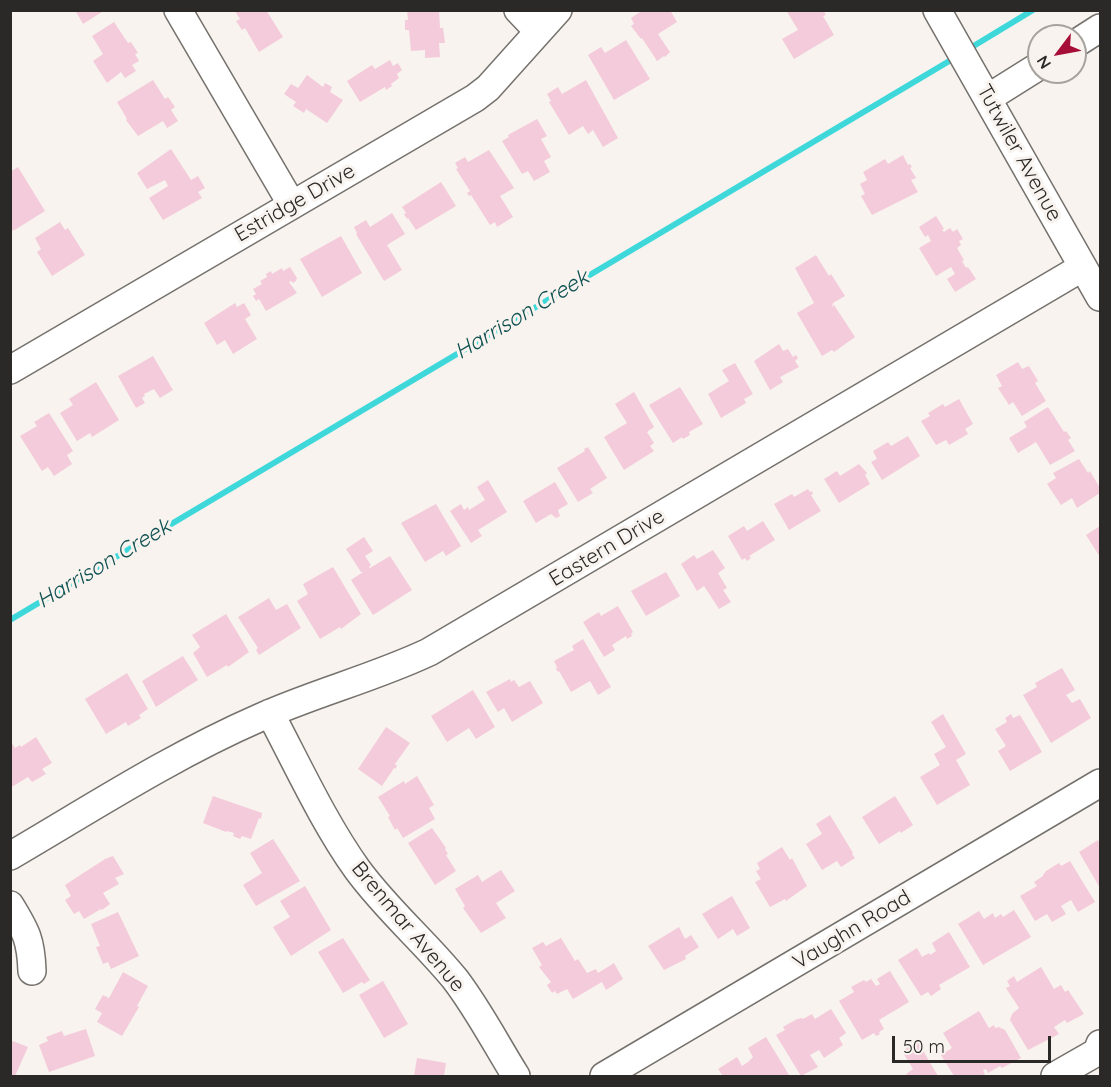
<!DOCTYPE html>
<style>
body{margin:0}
#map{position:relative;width:1111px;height:1087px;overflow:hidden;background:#f8f3ee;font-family:Quicksand,sans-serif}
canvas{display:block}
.frame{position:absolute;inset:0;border:12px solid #2b2927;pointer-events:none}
.north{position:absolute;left:1027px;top:24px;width:60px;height:60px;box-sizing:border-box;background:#f8f3ee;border:2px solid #a6a29e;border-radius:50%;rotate:238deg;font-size:16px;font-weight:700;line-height:24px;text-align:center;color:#2b2927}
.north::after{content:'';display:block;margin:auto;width:21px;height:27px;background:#a70e37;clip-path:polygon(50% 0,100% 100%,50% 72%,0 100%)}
.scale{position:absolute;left:892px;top:1036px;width:159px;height:27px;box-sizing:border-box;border:3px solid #2b2927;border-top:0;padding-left:8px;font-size:18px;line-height:21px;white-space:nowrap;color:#2b2927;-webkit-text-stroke:4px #f8f3ee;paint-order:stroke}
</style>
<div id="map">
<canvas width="1111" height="1087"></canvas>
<div class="frame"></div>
<div class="north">N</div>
<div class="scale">50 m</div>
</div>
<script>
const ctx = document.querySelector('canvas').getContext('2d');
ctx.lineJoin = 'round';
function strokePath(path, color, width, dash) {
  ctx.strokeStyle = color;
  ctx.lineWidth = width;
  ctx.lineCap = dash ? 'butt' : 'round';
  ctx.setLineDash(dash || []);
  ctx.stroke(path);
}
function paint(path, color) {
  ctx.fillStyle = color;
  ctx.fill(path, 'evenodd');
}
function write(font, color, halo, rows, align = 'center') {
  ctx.font = font + ' Quicksand,sans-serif';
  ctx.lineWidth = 6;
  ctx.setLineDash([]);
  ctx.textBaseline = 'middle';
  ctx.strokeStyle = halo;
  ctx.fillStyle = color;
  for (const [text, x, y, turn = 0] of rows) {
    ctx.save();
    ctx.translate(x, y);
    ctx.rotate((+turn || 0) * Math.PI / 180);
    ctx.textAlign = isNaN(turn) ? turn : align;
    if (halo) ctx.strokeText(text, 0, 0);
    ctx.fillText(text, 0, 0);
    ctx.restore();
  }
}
strokePath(new Path2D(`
 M967,50L1033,10
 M10,620L956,57`), '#3fd8da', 6);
paint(new Path2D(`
 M75,10H105L83,24Z
 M237,10H266L283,37L259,52L245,28L242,30L236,21L240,19L235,11Z
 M407,10H439L440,28H443L445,43H439L440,57L425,58V50L411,51L409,30H405V20H408Z
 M643,10H670L677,22L658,34L670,52L665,57L664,56L657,61L642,38L641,39L631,26L634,24L631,18Z
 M786,10H823L826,15L823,16L834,35L794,59L782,39L798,30Z
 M114,22L128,43L131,42L138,53L135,54L139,61L132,65L136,71L125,78L121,72L107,83L93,61L103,54L92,36Z
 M626,40L650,79L614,100L588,55L601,47L605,53Z
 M390,60L393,66L398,63L402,70L397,74L399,78L391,84L392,86L386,90L385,87L360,102L347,81L372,65L375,69Z
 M307,75L323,87L325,83L332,87L330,92L343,100L327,123L306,109L304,113L293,106L296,102L284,94L291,84L298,88Z
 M153,80L165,99L168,97L175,107L171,110L178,121L167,128L163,121L138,136L126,120L127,119L117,102Z
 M586,80L618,138L603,147L593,130L588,134L583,126L569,135L549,102L551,101L547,94L558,87L562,94Z
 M537,119L547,136L541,139L551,157L544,161L550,172L534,181L528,171L522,174L502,141L509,137L508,135Z
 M171,149L191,180L198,176L205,188L198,192L202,198L163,220L149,198L168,186L165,180L147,189L137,173Z
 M489,150L514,188L500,196L513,217L497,227L495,222L490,225L471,195L469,196L467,193L470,191L456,169L458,168L455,163L465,157L468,162Z
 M903,155L908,165L910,164L912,167L910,168L916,178L911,180L918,192L872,215L861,196L865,194L860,184L867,180L863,172L885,159L888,164Z
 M18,167L45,211L13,231L10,226V172Z
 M441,182L456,206L416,230L408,218L407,219L404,214L406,213L402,207Z
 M392,213L405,234L387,245L402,270L384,281L356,234L357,233L354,227L366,220L370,227Z
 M936,216L944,229L942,230L944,232L950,228L953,232L957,229L963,239L959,241L961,245L957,248L964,260L962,261L966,268L968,267L976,279L955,292L947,279L955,274L951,267L936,276L919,248L931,241L928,235L925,237L919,227Z
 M60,222L65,230L68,228L85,255L52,276L37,252L41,249L35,238Z
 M341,236L362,273L322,297L300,259Z
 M816,255L829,276L831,274L845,296L833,303L832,307L834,305L836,308L855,337L834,352L832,350L822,356L797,313L814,303L795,268Z
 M290,267L297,278L296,281L293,283L291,281L289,282L297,293L266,311L259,299L256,301L253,296L256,294L253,289L262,284L260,281L267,277L266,274L271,271L272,274L282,268L283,271Z
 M235,303L237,307L244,303L251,315L245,319L257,339L233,354L225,340L217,345L204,323Z
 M779,344L783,351L788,349L793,357L796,355L798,358L795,361L799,367L780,377L783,382L770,390L754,361Z
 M153,356L173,390L160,398L154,389L144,394L145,396L142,398L145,403L136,408L118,376Z
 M1018,362L1022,369L1029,366L1038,381L1035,383L1046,401L1022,416L1013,402L1009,405L998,388L1002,386L996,375Z
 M735,363L753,394L744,399L746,403L721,418L708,394L729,381L722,370Z
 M96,382L119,420L92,437L90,433L77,441L60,413L73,405L69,399Z
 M680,387L703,424L689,432L690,435L683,439L682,437L673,443L649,405Z
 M634,392L654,427L647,432L654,443L650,446L654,451L624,470L604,437L627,423L615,404Z
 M959,399L973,424L965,429L968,434L949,445L946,440L936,445L921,421L930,416L928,413L943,404L945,407Z
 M1048,407L1064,432L1066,431L1071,438L1068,440L1075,451L1050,465L1036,442L1018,453L1009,438L1027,427L1024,422Z
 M49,413L73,451L67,455L72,464L54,476L48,467L42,471L20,436L37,426L34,422Z
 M908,436L920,456L882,480L871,462L877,459L873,451L888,442L891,446Z
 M588,447L607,478L590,489L593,493L578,502L557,468L585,451L584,449Z
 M1079,459L1088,473L1090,471L1100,488V493L1077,508L1072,498L1061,505L1047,484L1056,478L1053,473Z
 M859,464L867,473L865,475L870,484L839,503L824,479L837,471L840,476Z
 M488,480L507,512L478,530L482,536L471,543L450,511L461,504L464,510L468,507L469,510L485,500L477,487Z
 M555,482L568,504L558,510L560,516L556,518L551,514L536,523L523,501Z
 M808,489L810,492L812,491L813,494L811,495L821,511L789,530L774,504L792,494L794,497Z
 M436,504L461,546L446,556L443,551L425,562L401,523Z
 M763,521L775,540L749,556L751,558L747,561L745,558L742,560L728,536L744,526L747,531Z
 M1100,526V557L1086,535Z
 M364,537L373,551L365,556L371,565L369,567L370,568L390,556L412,590L373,615L351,580L363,572H361L346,549Z
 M713,550L725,568L718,573L727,588L723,590L731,602L719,609L704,586L697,591L681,564L694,555L697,559Z
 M333,567L361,614L341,629L340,627L320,639L297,601L308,594L303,584Z
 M666,572L680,596L646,616L631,591Z
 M269,598L276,610L287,604L301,628L259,655L256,650L258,648L238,617Z
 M618,606L633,632L631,634L632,636L627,639L626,636L612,645L615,650L604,657L583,622L599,612L601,616Z
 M226,614L249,652L228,667L227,665L207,677L193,653L200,647L192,635Z
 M583,639L611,687L598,695L590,681L571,692L559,671L558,672L556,669L557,667L554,661L574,650L572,646Z
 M183,656L198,680L156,707L142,681Z
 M1062,668L1075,690L1066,695L1072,703L1080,699L1091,718L1051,743L1023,695L1037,687L1035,683Z
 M127,673L148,709L139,715L141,718L128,726L126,722L106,734L85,699Z
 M510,679L511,682L514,680L519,687L530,681L543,703L512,722L504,708L498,712L486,692Z
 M473,690L495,727L476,739L469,728L447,742L431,716Z
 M943,714L966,754L956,760L970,785L937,805L920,777L940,765L934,754L946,747L931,722Z
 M1011,714L1013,718L1020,715L1042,752L1010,771L998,751L1006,746L995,729L1007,722L1005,718Z
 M386,727L410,743L395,764L397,766L395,769L394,768L382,786L358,769Z
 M36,737L52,763L42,769L46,774L32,782L28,777L10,788V740L15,748L20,745L21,747Z
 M417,776L434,805L429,808L435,819L403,838L397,828L395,830L388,817L390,816L378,797L404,781L405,784Z
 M213,796L262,813L261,819L259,818L251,839L242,836L240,839L233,836L234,833L227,831L226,832L203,823Z
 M895,796L913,825L901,833L900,831L879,844L862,817Z
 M830,815L853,853L852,854L855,858L841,867L837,861L822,870L806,844L822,834L816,824Z
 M432,828L446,848L445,849L448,854L446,855L456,871L435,885L408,843Z
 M273,839L300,881L256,906L243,885L262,873L250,853Z
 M1098,840L1100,844V888L1079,852Z
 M782,847L790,860L792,858L807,886L786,901L785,899L770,907L755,882L761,879L756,871L760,869L757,863Z
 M113,856L124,874L115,878L119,884L103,893L110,904L102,910L101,909L84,919L79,911L74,914L65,900L71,896L65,885L105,859Z
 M1070,861L1095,902L1078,912L1071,900L1061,906L1066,914L1052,922L1047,914L1035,921L1020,896L1037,886L1034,882L1043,876V875L1046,871L1059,863L1061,866Z
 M501,870L515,891L496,903L506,918L481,933L463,908L465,906L455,889L478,875L482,882Z
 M305,886L331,930L291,956L273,927L290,917L280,901Z
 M732,896L750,928L737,936L733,929L718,939L702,914Z
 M1014,910L1031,937L983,965L958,924L979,911L984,919L993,913L995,918L1001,914L1003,917Z
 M118,912L139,956L111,969L108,962L103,964L96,947L100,946L91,924Z
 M679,927L685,939L691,935L699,947L685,956L686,959L664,970L648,946Z
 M949,932L970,967L939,985L941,989L931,996L928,992L921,996L898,960L917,948L922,957L929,953L930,955L936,951L932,943Z
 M343,938L370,980L364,984L362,982L343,993L318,952Z
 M561,938L575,961L578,959L587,973L596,969L598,973L614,963L623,979L606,990L602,982L573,999L567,989L557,994L555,991L552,993L547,985L551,982L539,967L542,965L532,948L543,942L546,946Z
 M1041,967L1054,989L1061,985L1065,992L1068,990L1084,1014L1067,1023L1065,1020L1054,1027L1059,1034L1028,1050L1010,1020L1012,1014L1019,1008L1006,988L1010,986L1007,981L1014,976L1017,982Z
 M890,971L909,1002L879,1020L884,1029L879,1032L880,1034L876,1036L874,1033L862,1040L839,1001L854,992L851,987L864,980L866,982L871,979L876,986L880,984L877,979Z
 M123,972L148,986L137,1006L139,1007L122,1036L97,1022L102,1013L95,1009L103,995L109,998Z
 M383,981L408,1024L384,1038L359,995Z
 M831,1009L846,1033L839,1038L843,1045L824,1058L819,1050L810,1055L818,1067L801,1076L776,1035L785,1030L783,1027L797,1019L802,1018L803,1019L812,1014L815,1019Z
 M979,1011L989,1028L994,1025L995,1028L999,1027L1005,1030L1021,1058L1002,1068L1000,1066L988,1073L986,1069L983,1070L985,1074L981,1076H954L941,1055L952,1048L943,1033Z
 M86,1029L95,1056L49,1072L39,1045L48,1041L46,1037L62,1031L64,1036Z
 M766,1037L789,1075L723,1076L718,1069L737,1057L742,1066L748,1062L753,1057L748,1048Z
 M10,1040L28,1047L15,1076H10Z
 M918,1041L929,1061L938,1076H908L906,1074L913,1069L902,1051Z
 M417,1058L446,1063L444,1076H414Z`), '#f4cbdb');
const minor = new Path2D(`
 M178,10L292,205
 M518,10L538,31
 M937,10L1100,297
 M1075,44L1100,28
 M988,98L1039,66
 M10,370L475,98L488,88L558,10
 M270,713C297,764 324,823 357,869C386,909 424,941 455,979C478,1009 496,1044 516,1076
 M10,856C92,808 172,756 259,718C314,693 374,678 429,652L1083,267
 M10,905C26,931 31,940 32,971
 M604,1076L1100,783
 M1055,1076L1097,1052L1100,1044`);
strokePath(minor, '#75716c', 30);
strokePath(minor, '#fff', 27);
write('21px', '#2b2927', '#f8f3ee', [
 ["Tutwiler Avenue",1019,153,61],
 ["Estridge Drive",295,203,-30],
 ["Eastern Drive",607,548,-31],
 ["Brenmar Avenue",408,927,50],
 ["Vaughn Road",852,930,-31]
]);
write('italic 22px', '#105152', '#f8f3ee', [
 ["Harrison Creek",522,315,-31],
 ["Harrison Creek",104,564,-31]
]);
</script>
